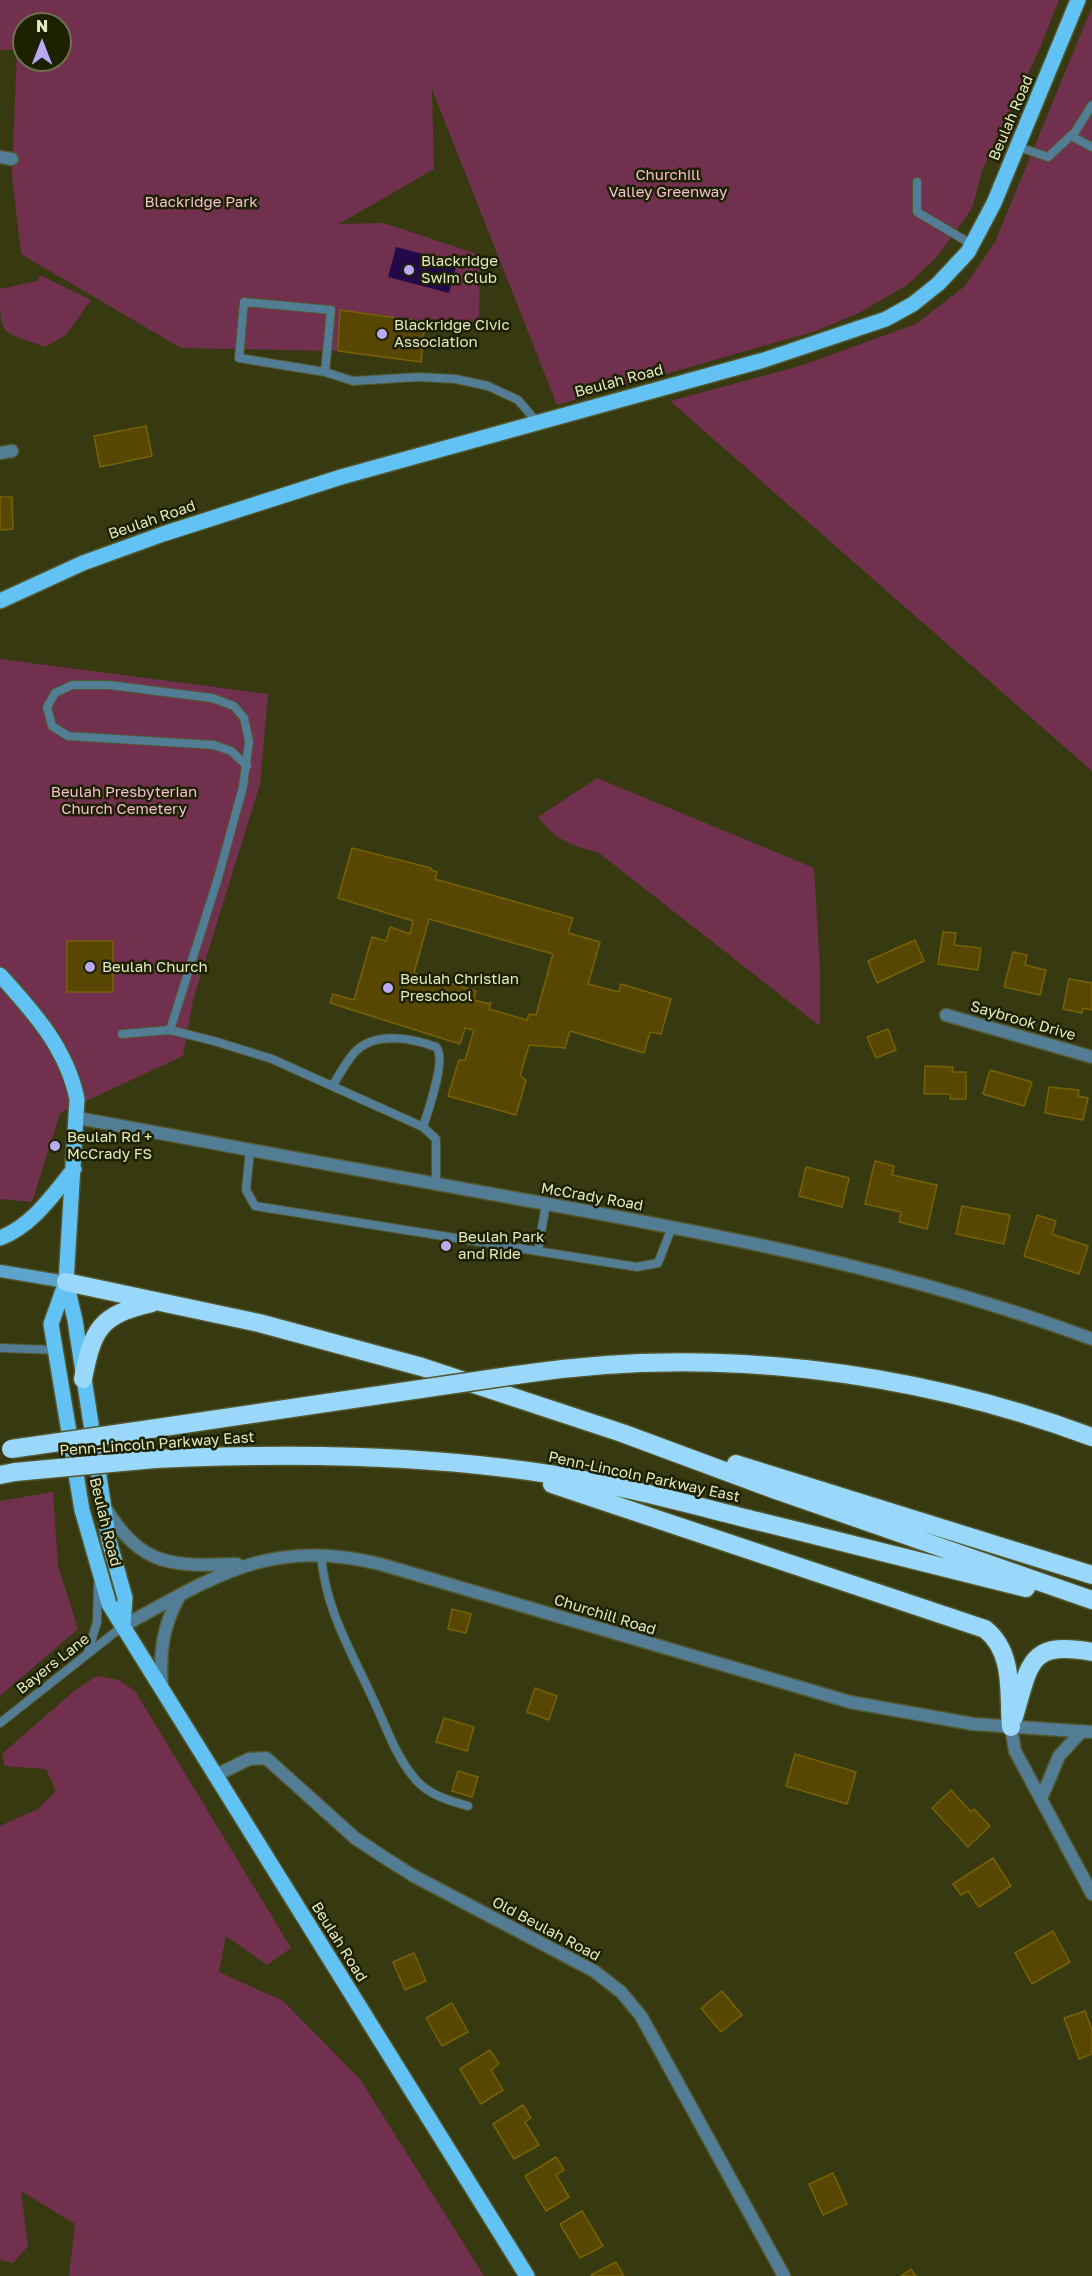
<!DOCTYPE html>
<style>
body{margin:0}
#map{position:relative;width:1092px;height:2276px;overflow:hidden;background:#373a11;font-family:"Golos Text",sans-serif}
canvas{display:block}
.north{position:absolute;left:12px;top:12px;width:60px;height:60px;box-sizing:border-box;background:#1e2101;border:2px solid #6d714e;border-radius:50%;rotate:0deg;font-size:16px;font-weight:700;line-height:24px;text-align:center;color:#e4e9c2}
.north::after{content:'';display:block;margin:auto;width:21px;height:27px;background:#baaaf6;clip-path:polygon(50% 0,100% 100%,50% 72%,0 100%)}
</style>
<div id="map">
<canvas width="1092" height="2276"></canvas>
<div class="north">N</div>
</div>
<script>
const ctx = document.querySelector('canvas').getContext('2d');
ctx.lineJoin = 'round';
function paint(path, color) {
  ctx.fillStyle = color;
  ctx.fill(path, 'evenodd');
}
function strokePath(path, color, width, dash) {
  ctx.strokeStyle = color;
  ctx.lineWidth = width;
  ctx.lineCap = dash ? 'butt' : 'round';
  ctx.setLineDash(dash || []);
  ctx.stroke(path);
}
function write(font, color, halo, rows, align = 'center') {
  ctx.font = font + ' "Golos Text",sans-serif';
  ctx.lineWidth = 5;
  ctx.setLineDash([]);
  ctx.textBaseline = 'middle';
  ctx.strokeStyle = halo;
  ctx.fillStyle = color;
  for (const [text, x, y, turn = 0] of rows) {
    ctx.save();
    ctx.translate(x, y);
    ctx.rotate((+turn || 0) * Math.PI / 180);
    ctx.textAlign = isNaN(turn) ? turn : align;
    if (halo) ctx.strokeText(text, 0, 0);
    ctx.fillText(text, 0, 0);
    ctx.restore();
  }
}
paint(new Path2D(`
 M0,0H1059L1040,48L982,171L972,208L937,257L907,285L859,313L816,331L557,405L432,89L434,169L339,224L384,223L480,255L479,322H425L341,311L338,351L181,348L21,254L12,175L17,50H0ZM24,24H60V60H24Z
 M1092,7V771L670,401L800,366L916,324L965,286L995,242Z
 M40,275L91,300L66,335L45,347C1,330 0,339 0,289L37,281Z
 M0,659L268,694L260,784L193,1000L183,1056L60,1113L32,1202L0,1199Z
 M597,778L814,868L820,970V1026L599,853C570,845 557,841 538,817Z
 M53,1492L58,1566L78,1629L0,1696V1501Z
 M97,1676L119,1680L135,1691L291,1948L267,1965L226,1936L219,1972L283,2001L360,2079L484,2276H69L75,2224L21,2191L28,2246L13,2263L0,2260V1826L38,1809L56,1791L46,1769L5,1766L2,1754L74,1691Z`), '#72304f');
paint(new Path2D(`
 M396,247L457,263L449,293L388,277Z`), '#220a4a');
const building = new Path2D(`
 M340,310L425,322L421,362L338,351Z
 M146,426L152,456L100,467L94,436Z
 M0,497H12L13,529L0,530Z
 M352,848L431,868V870L437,872L435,879L573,918L568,933L600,942L588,984L619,992L621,984L671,999L661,1034L650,1032L644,1053L570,1031L565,1048L529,1045L520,1076L526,1080L516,1115L448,1096L459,1060H465L474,1030L465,1028L460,1044L330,1003L333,994L354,1000L372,937L386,941L390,927L410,934L413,921L338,898ZM429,919L553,954L536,1015L529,1014L527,1020L489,1009L491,1002L489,1004L474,1000L476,991L414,973Z
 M943,932L956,933L954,945L981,948L978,970L938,964Z
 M915,940L924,961L877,983L868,961Z
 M67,941H113V992H67Z
 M1013,952L1027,955L1025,965L1046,970L1040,995L1004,987Z
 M1069,979L1092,983V1010L1083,1008L1082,1013L1063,1009Z
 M888,1029L896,1050L876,1058L867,1037Z
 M925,1066L953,1067L952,1072H966V1099H950V1094H924Z
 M990,1070L1032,1082L1024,1106L983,1094Z
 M1049,1087L1079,1090L1078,1096L1088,1098L1083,1120L1045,1113Z
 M875,1161L894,1166L892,1175L937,1185L927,1229L899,1222L901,1212L865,1204Z
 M806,1167L849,1178L842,1207L799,1196Z
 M962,1206L1010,1215L1004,1244L956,1234Z
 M1037,1215L1056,1221L1052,1234L1088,1246L1079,1274L1024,1256Z
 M452,1609L471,1614L466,1633L448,1629Z
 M535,1688L557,1696L549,1720L527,1712Z
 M444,1718L474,1727L467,1751L436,1742Z
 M795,1754L856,1772L847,1804L786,1786Z
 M458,1771L478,1777L472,1797L452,1791Z
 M951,1790L971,1812L974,1809L990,1826L968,1847L932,1808Z
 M993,1858L1011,1886L979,1907L968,1891L961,1895L953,1884Z
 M1053,1931L1070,1962L1032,1984L1015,1953Z
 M414,1953L426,1981L405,1990L393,1962Z
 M722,1991L742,2015L721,2032L701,2008Z
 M452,2003L468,2032L442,2046L426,2018Z
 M1085,2011L1092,2030V2054L1079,2059L1064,2018Z
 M490,2050L499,2064L491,2070L503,2090L481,2104L460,2069Z
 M523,2105L531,2118L525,2122L539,2145L514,2159L493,2124Z
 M556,2157L564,2170L556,2175L569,2197L546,2211L525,2176Z
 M833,2173L847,2204L823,2215L809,2184Z
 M582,2211L603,2246L580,2258L560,2224Z
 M616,2262L624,2276H592L591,2275Z
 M911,2269L916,2276H901Z`);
paint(building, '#584703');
strokePath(building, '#776204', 1.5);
const service = new Path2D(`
 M1071,136L1092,147
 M1019,147L1048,157L1075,132L1092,105
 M917,182V212L973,245
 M325,372L331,310L244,302L239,358L325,372L353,381L418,377L456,379L488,386L518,400L537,422
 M170,1030L218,878L243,787L249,741L244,718L234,706L212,698L109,685H72L55,693L47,707L52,726L68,736L214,745L231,751L247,766
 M122,1034L170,1030L214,1041L272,1059L423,1127L436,1139V1184
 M333,1085C339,1075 346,1062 354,1053C374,1031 412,1038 436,1047C447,1058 428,1111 423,1127
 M250,1150L246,1190L255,1206L637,1267L658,1263L672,1227
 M538,1251L546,1204
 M0,1348L55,1350
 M321,1554C325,1609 351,1651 373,1699C387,1728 395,1756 416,1780C429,1795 450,1801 468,1806
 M88,1652L97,1622L98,1584
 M0,1723L123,1626`);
const minor = new Path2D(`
 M0,157L12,159
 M0,453L12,451
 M946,1015L1092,1057
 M78,1118C223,1145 369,1172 514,1198C710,1233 905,1269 1092,1339
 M1011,1727L1015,1751L1092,1894
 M214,1776L249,1759L266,1758L355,1838L382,1856L412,1875L594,1971L621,1992L641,2016L784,2276
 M1041,1799L1059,1756L1082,1731`);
const tertiary = new Path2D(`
 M106,1509C143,1568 173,1566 237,1564
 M123,1626C215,1576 271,1537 380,1564L850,1702L973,1724L1092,1732
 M162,1687C159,1652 163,1625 180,1595`);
const secondary = new Path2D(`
 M0,1271L66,1282`);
const primary = new Path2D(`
 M0,601L83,563L163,534L341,477L764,360L886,319L913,304L938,284L968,252L994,203L1078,0
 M0,975C33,1011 67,1049 77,1099L66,1282L51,1324L82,1510L109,1604L527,2276
 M0,1238C32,1226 53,1195 74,1169
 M66,1282L75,1320L109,1541L125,1598L123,1626`);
const motorway = new Path2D(`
 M66,1282L259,1323L422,1367L622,1433L773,1489L1092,1600
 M516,1375C708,1345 909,1369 1092,1437
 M83,1379C93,1328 100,1315 152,1303
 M150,1429L414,1390
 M155,1459C287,1453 418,1454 549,1474C620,1485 688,1504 757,1521C847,1543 937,1566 1026,1588
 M736,1464L1092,1575
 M0,1475L15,1472
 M552,1484L985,1629C1015,1653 1008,1693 1011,1727
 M1014,1717C1030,1664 1028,1640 1092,1652`);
strokePath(service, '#53562d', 10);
strokePath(minor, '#53562d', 15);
strokePath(tertiary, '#53562d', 15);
strokePath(secondary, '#53562d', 15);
strokePath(primary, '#53562d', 18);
strokePath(motorway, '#53562d', 21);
strokePath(service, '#527d95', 8);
strokePath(minor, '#527d95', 12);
strokePath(tertiary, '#527d95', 12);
strokePath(secondary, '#5ca4ca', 12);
strokePath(primary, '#62c2f3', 15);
strokePath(motorway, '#99d8fb', 18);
const motorwayBridge = new Path2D(`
 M414,1390L516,1375
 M11,1449L150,1429
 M15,1472L155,1459`);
strokePath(motorwayBridge, '#53562d', 21, []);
strokePath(motorwayBridge, '#99d8fb', 18);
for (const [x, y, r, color] of [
 [409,270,6,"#baaaf6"],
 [382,334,6,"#baaaf6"],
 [90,967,6,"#baaaf6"],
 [388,988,6,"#baaaf6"],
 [55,1146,6,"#baaaf6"],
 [446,1246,6,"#baaaf6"]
]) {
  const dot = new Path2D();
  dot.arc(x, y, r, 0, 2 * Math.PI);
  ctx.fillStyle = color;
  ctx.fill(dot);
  strokePath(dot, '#1e2101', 2);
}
write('15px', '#e4e9c2', '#1e2101', [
 ["Beulah Road",1011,118,-67],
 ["Beulah Road",619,381,-15],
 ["Beulah Road",152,520,-19],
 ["Saybrook Drive",1023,1021,16],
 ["McCrady Road",592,1197,10],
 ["Penn-Lincoln Parkway East",157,1444,-4],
 ["Penn-Lincoln Parkway East",644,1477,12],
 ["Beulah Road",105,1522,76],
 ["Churchill Road",605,1615,17],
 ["Bayers Lane",53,1664,-38],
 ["Old Beulah Road",546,1929,28],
 ["Beulah Road",339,1942,58]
]);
write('15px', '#f4bfd3', '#1e2101', [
 ["Churchill",668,175],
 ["Valley Greenway",668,192],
 ["Blackridge Park",201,202],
 ["Beulah Presbyterian",124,792],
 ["Church Cemetery",124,809]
]);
write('15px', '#e4e9c2', '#1e2101', [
 ["Blackridge",421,261],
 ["Swim Club",421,278],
 ["Blackridge Civic",394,325],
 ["Association",394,342],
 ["Beulah Church",102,967],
 ["Beulah Christian",400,979],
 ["Preschool",400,996],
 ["Beulah Rd +",67,1137],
 ["McCrady FS",67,1154],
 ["Beulah Park",458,1237],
 ["and Ride",458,1254]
], 'left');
</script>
